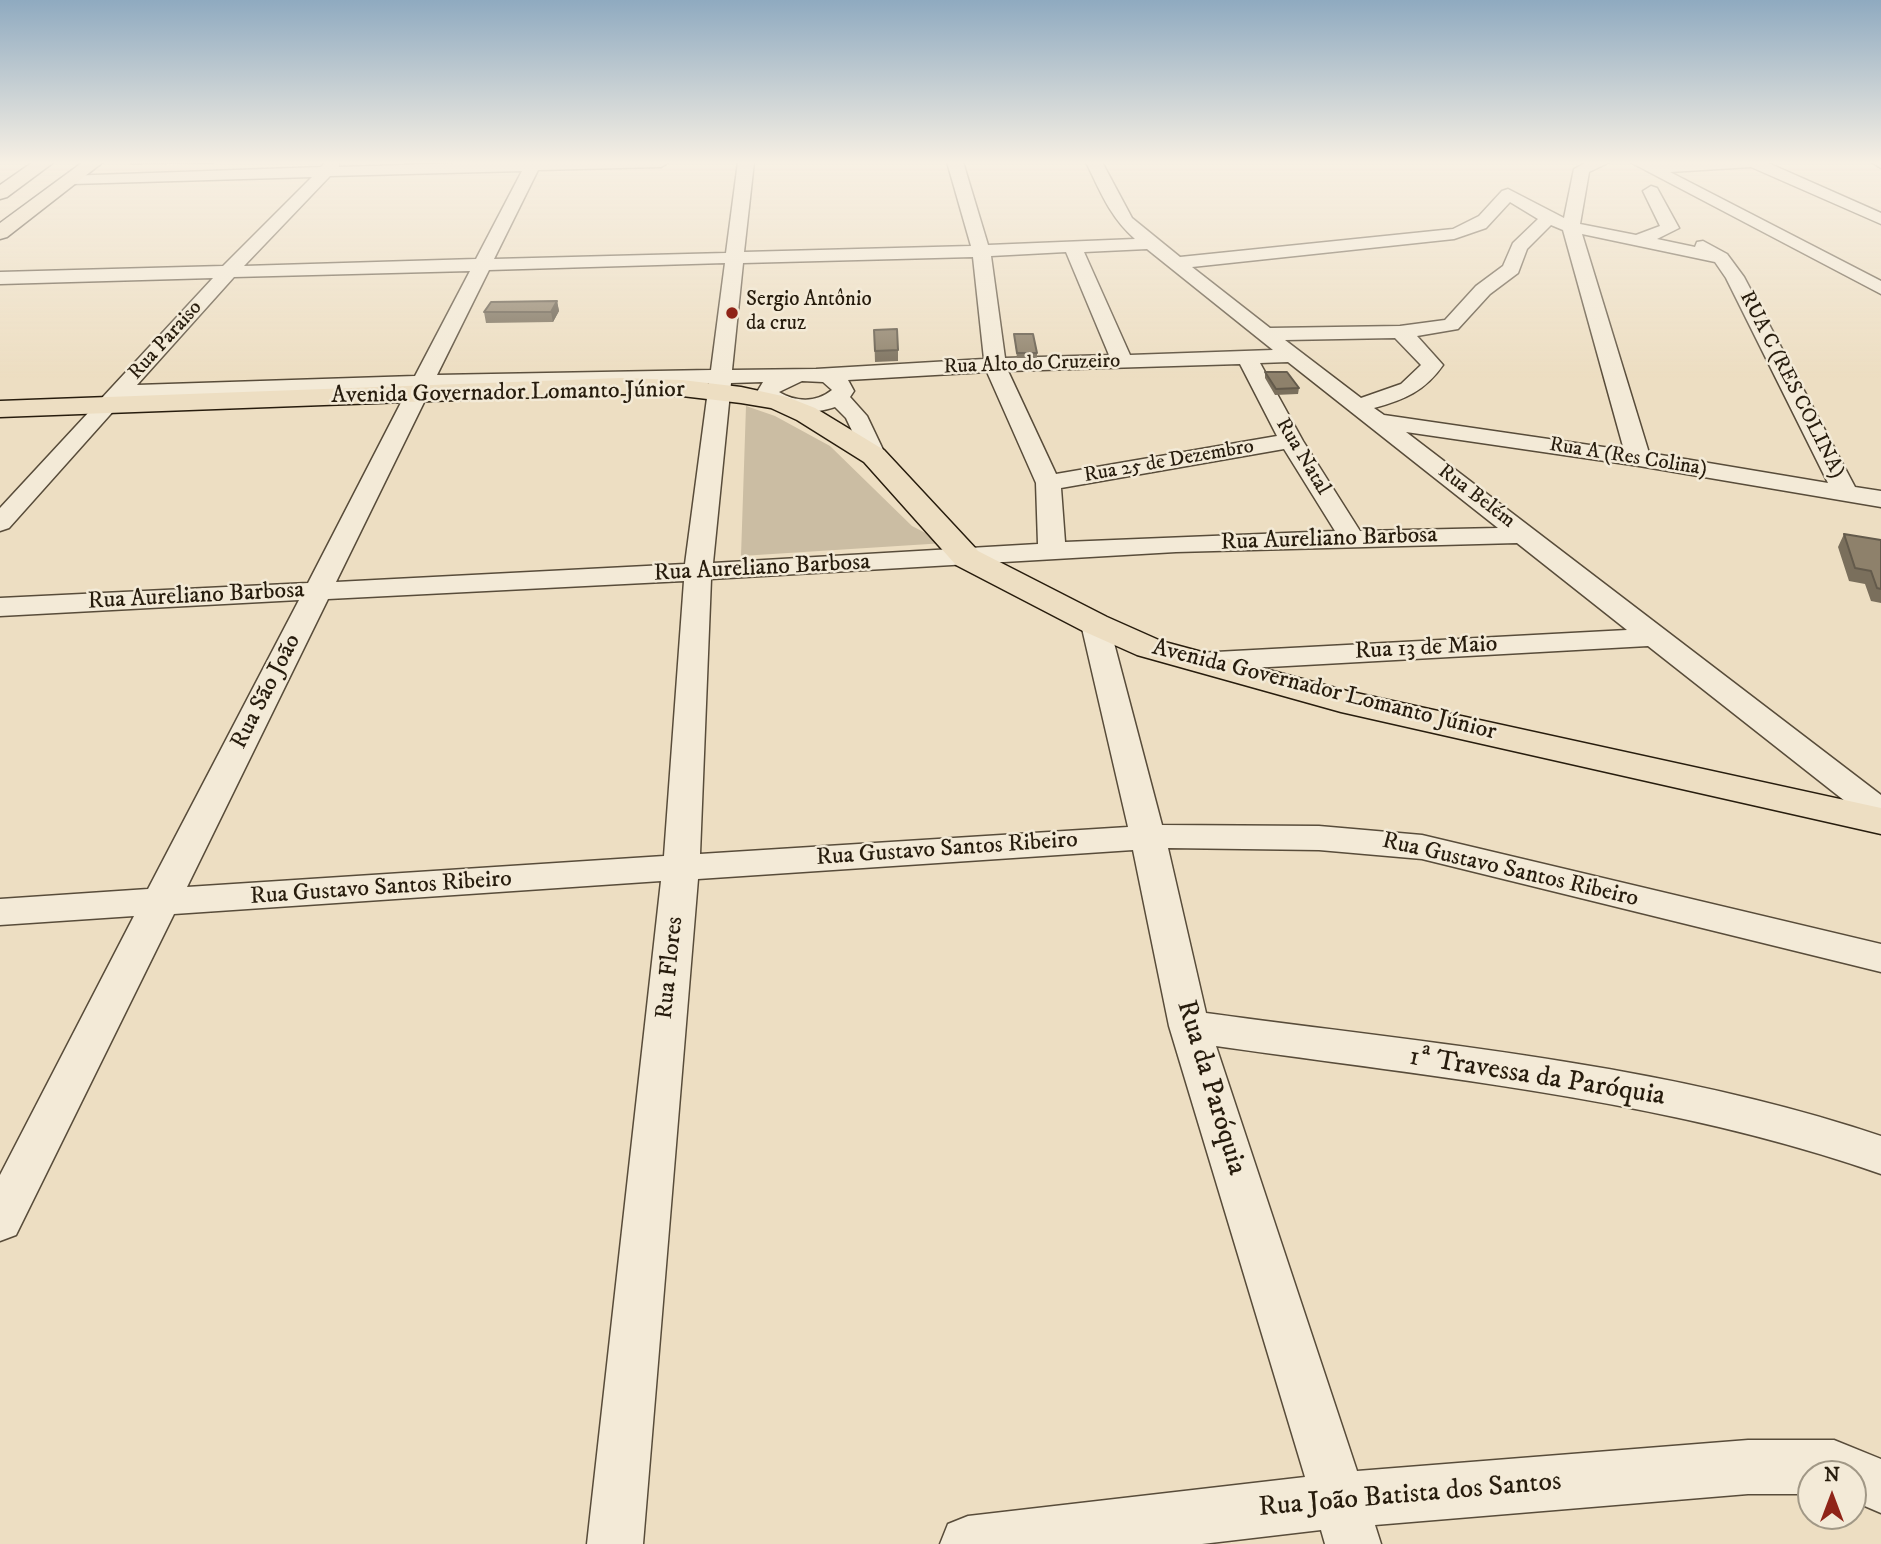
<!DOCTYPE html>
<meta charset="utf-8">
<style>
body{margin:0}
#map{position:relative;width:1881px;height:1544px;overflow:hidden;background:#eddec2;font-family:"IM FELL DW Pica",serif}
canvas{display:block}
.north{position:absolute;left:1797px;top:1460px;width:70px;height:70px;box-sizing:border-box;background:#f3ead7;border:2px solid #a19886;border-radius:50%;rotate:0deg;font-size:19px;font-weight:700;line-height:28px;text-align:center;color:#271c0d}
.north::after{content:'';display:block;margin:auto;width:24px;height:32px;background:#8f2418;clip-path:polygon(50% 0,100% 100%,50% 72%,0 100%)}
</style>
<div id="map">
<canvas width="1881" height="1544"></canvas>
<div class="north">N</div>
</div>
<script>
const ctx = document.querySelector('canvas').getContext('2d');
ctx.lineJoin = 'round';
function paint(path, color) {
  ctx.fillStyle = color;
  ctx.fill(path, 'evenodd');
}
function strokePath(path, color, width, dash) {
  ctx.strokeStyle = color;
  ctx.lineWidth = width;
  ctx.lineCap = dash ? 'butt' : 'round';
  ctx.setLineDash(dash || []);
  ctx.stroke(path);
}
function write(font, color, halo, rows, align = 'center') {
  ctx.font = font + ' "IM FELL DW Pica",serif';
  ctx.lineWidth = 5;
  ctx.setLineDash([]);
  ctx.textBaseline = 'middle';
  ctx.strokeStyle = halo;
  ctx.fillStyle = color;
  for (const [text, x, y, turn = 0] of rows) {
    ctx.save();
    ctx.translate(x, y);
    ctx.rotate((+turn || 0) * Math.PI / 180);
    ctx.textAlign = isNaN(turn) ? turn : align;
    if (halo) ctx.strokeText(text, 0, 0);
    ctx.fillText(text, 0, 0);
    ctx.restore();
  }
}
paint(new Path2D(`
 M746,406L775,416L830,446L912,526L945,543L741,556Z`), '#cbbda3');
const minor = new Path2D(`
 M326,162H339V167L497,162H669L661,167L538,170L494,259L726,253L738,162H754L744,252L971,246L947,162H963L988,245L1135,239C1110,217 1100,191 1086,162H1102L1132,218L1180,257L1453,229L1479,216L1502,191L1508,189L1564,218L1574,169L1587,162H1610L1589,172L1580,224L1636,235L1660,226L1643,191L1651,186L1657,188L1679,228L1657,239L1695,247L1697,242L1703,241L1727,254L1744,277L1855,487L1881,491V507L1639,466L1406,432L1881,795V823L1869,820L1648,646L1197,671L1186,668L1182,662L1186,656L1197,653L1627,630L1517,543L1176,552L711,579L700,854L1128,827L1081,624L1085,618L1095,615L1105,618L1109,624L1162,825L1319,826L1422,835L1881,944V972L1422,859L1319,850L1168,848L1206,1013C1432,1044 1664,1063 1881,1136V1174C1667,1099 1439,1078 1216,1046L1357,1471L1748,1440H1834L1881,1459V1513L1853,1501V1474H1811V1494H1748L1375,1525L1381,1544H1325L1321,1530L1202,1544H940L948,1524L968,1516L1305,1477L1169,1026L1133,850L698,879L643,1544H587L661,881L174,914L16,1235L0,1241V1175L134,916L0,925V899L148,889L299,600L0,616V598L308,583L408,389L125,398L9,528L0,531V508L213,278L0,284V272L223,266L312,177L72,184L64,179L66,176L321,167ZM522,171L476,259L244,266L330,176ZM1510,202L1538,219L1513,243L1503,266L1476,286L1445,320L1400,326L1270,328L1192,267L1454,239L1486,228ZM1551,225L1563,230L1624,450L1384,415L1374,408C1404,400 1425,391 1443,365L1417,336L1458,329L1490,294L1518,273L1527,249ZM1582,234L1715,262L1726,278L1828,483L1649,453ZM1147,249L1273,350L1130,355L1084,252ZM1066,252L1109,355L1005,358L991,256ZM973,257L984,359L816,369L732,370L743,263ZM725,263L711,370L437,375L489,270ZM470,271L415,376L137,385L234,277ZM1395,338L1421,365L1401,384L1361,398L1285,340ZM1288,362L1498,528L1360,531L1303,441L1260,363ZM1240,364L1277,436L1056,474L1008,371ZM987,372L1036,483L1038,544L713,563L731,383L763,382L757,392C772,418 810,415 835,407L846,418L866,461L874,463L882,461L886,456L867,416L850,397L854,391L848,380ZM802,381L823,382L832,390C816,403 796,402 779,392ZM709,383L685,564L336,582L431,388ZM1284,449L1335,531L1065,542L1061,488ZM684,581L664,856L187,887L328,599Z
 M1630,162H1766L1881,213V224L1751,167L1670,172L1881,281V294Z
 M1871,162H1881V168Z`);
const major = new Path2D(`
 M83,162H103L7,237L0,239V223Z
 M621,378L682,380L741,387L787,397L815,408L884,450L978,551L1107,617L1161,641L1347,691L1881,808V834L1341,712L1137,655L1083,631L956,565L864,462L797,420L771,408L741,403L682,396L621,394L0,417V401Z`);
const highway = new Path2D(`
 M33,162H54L7,197L0,199V185Z`);
strokePath(minor, '#584c3a', 3);
strokePath(major, '#271c0d', 3);
strokePath(highway, '#271c0d', 3);
paint(minor, '#f3ead7');
paint(major, '#eddec2');
paint(highway, '#eddec2');
paint(new Path2D(`
 M130,162H247L246,163L130,165Z
 M557,301L559,311L553,322L486,323L484,312Z
 M874,330L898,350V361L875,362Z
 M1014,334L1037,353V358H1017Z
 M1265,372L1299,388L1298,394L1275,395L1265,378Z
 M1844,534L1881,540V603L1871,601L1865,584L1849,581L1838,547Z`), '#7a6f5c');
paint(new Path2D(`
 M557,301L559,311L553,322L551,312Z`), '#635a4b');
const building = new Path2D(`
 M557,301L551,312H484L491,302Z
 M897,329L898,350L875,351L874,330Z
 M1014,334H1033L1037,353H1017Z
 M1265,372H1287L1299,388L1276,389Z
 M1844,534L1881,540V589L1877,588L1871,571L1855,568Z`);
paint(building, '#8e816b');
strokePath(building, '#635a4b', 2);
const sky = ctx.createLinearGradient(0, 0, 0, 378);
sky.addColorStop(0, '#8faac0');
sky.addColorStop(0.43, '#f7f0e4');
sky.addColorStop(1, '#f7f0e400');
ctx.fillStyle = sky;
ctx.fillRect(0, 0, 1881, 378);
for (const [x, y, r, color] of [
 [732,313,7,"#8f2418"]
]) {
  const dot = new Path2D();
  dot.arc(x, y, r, 0, 2 * Math.PI);
  ctx.fillStyle = color;
  ctx.fill(dot);
  strokePath(dot, '#f3ead7', 2.5);
}
write('21px', '#271c0d', '#f3ead7', [
 ["Sergio Antônio",746,301],
 ["da cruz",746,325]
], 'left');
write('21px', '#271c0d', '#f3ead7', [
 ["Rua Paraiso",166,341,-48],
 ["Rua Alto do Cruzeiro",1032,365,-2],
 ["RUA C (RES COLINA)",1791,385,63],
 ["Rua Natal",1302,457,59],
 ["Rua A (Res Colina)",1628,458,9],
 ["Rua 25 de Dezembro",1169,462,-10],
 ["Rua Belém",1476,497,37]
]);
write('24px', '#271c0d', '#f3ead7', [
 ["Avenida Governador Lomanto Júnior",508,394,-1],
 ["Rua Aureliano Barbosa",1329,540,-2],
 ["Rua Aureliano Barbosa",762,569,-3],
 ["Rua Aureliano Barbosa",196,597,-3],
 ["Rua 13 de Maio",1426,649,-3],
 ["Avenida Governador Lomanto Júnior",1324,691,14],
 ["Rua São João",267,692,-63],
 ["Rua Gustavo Santos Ribeiro",947,850,-4],
 ["Rua Gustavo Santos Ribeiro",1510,871,13],
 ["Rua Gustavo Santos Ribeiro",381,889,-4],
 ["Rua Flores",671,968,-84]
]);
write('28px', '#271c0d', '#f3ead7', [
 ["1ª Travessa da Paróquia",1537,1078,9],
 ["Rua da Paróquia",1210,1088,73],
 ["Rua João Batista dos Santos",1410,1496,-5]
]);
</script>
